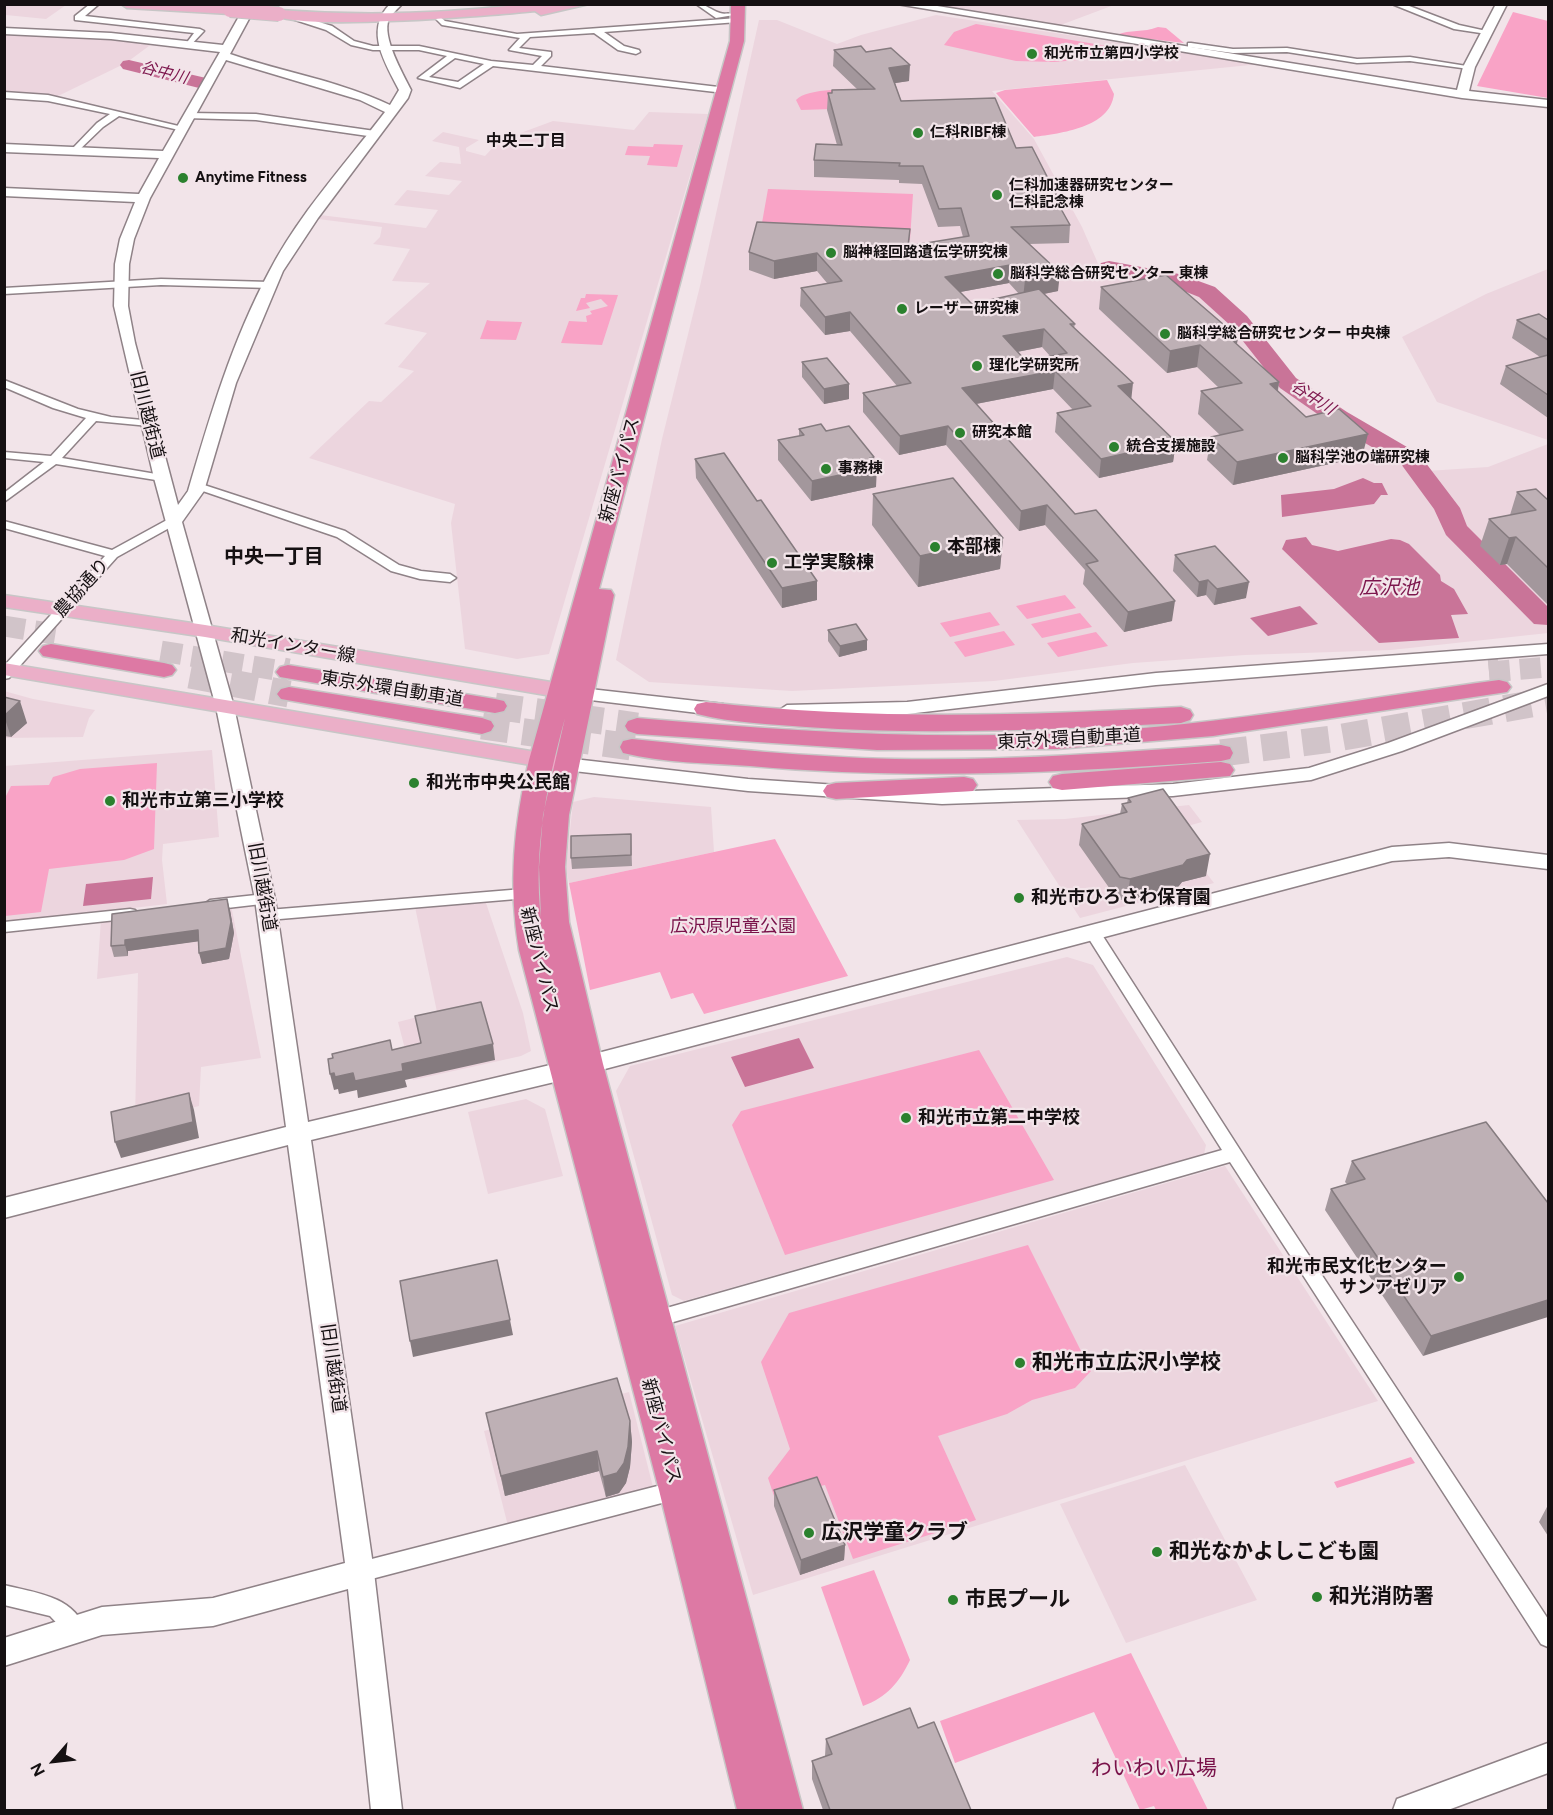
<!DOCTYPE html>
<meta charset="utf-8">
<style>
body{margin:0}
#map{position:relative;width:1553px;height:1815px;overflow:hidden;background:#f2e4e9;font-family:Figtree,sans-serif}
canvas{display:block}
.frame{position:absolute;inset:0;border:6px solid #151012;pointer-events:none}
.north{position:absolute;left:24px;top:1731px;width:60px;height:60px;-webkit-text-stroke:4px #f2e4e9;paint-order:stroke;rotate:242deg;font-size:16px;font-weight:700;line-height:24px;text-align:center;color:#151012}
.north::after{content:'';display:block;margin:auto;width:21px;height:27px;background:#151012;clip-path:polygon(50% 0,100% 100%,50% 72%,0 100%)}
</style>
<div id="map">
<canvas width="1553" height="1815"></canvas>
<div class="frame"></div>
<div class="north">N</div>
</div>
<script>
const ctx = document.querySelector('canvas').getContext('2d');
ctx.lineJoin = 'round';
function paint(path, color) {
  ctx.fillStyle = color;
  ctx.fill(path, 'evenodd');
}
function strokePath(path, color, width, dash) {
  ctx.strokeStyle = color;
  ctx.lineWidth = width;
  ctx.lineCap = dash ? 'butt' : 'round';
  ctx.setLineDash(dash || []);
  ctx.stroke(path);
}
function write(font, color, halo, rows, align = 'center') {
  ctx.font = font + ' Figtree,"Noto Sans JP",sans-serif';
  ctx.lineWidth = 4.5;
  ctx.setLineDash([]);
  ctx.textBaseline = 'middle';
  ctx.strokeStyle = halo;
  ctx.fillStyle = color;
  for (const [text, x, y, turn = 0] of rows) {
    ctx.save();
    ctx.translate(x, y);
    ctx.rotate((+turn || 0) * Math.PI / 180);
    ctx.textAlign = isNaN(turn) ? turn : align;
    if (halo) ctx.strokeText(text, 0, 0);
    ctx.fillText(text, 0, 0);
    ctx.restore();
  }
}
paint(new Path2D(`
 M4,5L5,4L66,5L46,19L6,15Z
 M927,5H1114L1058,26Z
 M936,15L1260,64L992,91L1034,139L1082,227L1100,268L1174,280L1204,294L1219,306L1305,399L1427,471L1488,467L1548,444V633L1391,650L1245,655L1133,663L994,681L792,691L649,682L616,660L662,439L700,286L759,20H777L837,44L861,35Z
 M10,33L115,39L153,43L126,63L56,97L5,93V34Z
 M649,112L708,114L549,654L517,659L465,649L451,523L455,504L309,458L369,401L381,402L414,371L398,367L427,333L384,324L430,283L392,281L410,249L373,244L380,237L382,227L318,219L320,215L426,228L438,210L394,205L407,190L449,195L462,181L425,176L440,162L461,164L459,147L432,141L443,132L479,140L466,148V151L485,156L499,141L553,121L634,130Z
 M1548,269V440L1437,402L1402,337L1486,294Z
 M4,691L33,699L95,710L89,718L83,737L5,738Z
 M212,750L219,837L163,844L162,860L167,904L5,923L4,766Z
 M594,797L711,807L714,852L569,883L566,868L573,802Z
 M1189,805L1202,822L1173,830L1214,883L1080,918L1017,820L1065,819Z
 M486,903L523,1013L531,1051L521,1056L413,1080L398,1022L437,1012L415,907Z
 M231,905L261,1058L201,1067L199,1106L135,1121L138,973L97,979L101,919Z
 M1067,957L1093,965L1206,1145L1204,1154L684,1301L672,1295L616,1091L630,1066Z
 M526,1099L545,1109L563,1176L488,1194L468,1112Z
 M1225,1166L1378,1401L753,1595L675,1326Z
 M629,1392L653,1487L508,1526L484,1431Z
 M1185,1465L1257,1600L1126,1643L1060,1504Z`), '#ecd5de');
paint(new Path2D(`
 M1513,12L1548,21V98L1477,86Z
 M976,24L1125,49L1124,56L1054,62L1016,61L944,45L954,32Z
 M1158,27L1166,28L1184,43L1116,35C1131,29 1143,33 1158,27Z
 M1107,80L1114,94C1110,128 1061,133 1034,137L996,93L1005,90Z
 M870,89L832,109L801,110L796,100C808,87 852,90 870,89Z
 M654,144L683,145L677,167L647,165L650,156L625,155L628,146L653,147Z
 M768,189L913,194L910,240L760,234Z
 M586,294L618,295L602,345L561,343L569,321L587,322L586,316L592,314L590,311L608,306L601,299L586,303L590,308L576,311L581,298H585Z
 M487,320L491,321L522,322L516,340L480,339Z
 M1065,595L1076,608L1027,619L1016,606Z
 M990,612L1000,625L950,637L940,623Z
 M1080,613L1092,627L1042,638L1031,624Z
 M1004,631L1015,645L965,657L954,642Z
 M1096,632L1108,646L1058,657L1047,643Z
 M157,763L154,849L124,860L49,869L41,912L5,916L4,800L11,786L49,785L53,777L80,769Z
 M775,839L848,976L704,1014L693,993L671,999L660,972L590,990L569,883Z
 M979,1050L1054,1180L785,1255L732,1125L741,1111Z
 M1028,1245L1091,1371L1075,1388L1032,1400L1007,1414L938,1436L976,1520L853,1559L825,1485L774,1496L768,1478L790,1449L761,1362L789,1313Z
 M1411,1457L1415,1463L1337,1488L1334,1482Z
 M874,1570L910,1660C899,1683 887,1697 863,1706L821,1587Z
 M1131,1653L1208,1810H1156L1154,1806L1140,1810L1094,1712L955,1763L940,1721Z`), '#f9a3c6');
paint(new Path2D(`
 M1363,478L1374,483H1382L1388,495H1381L1374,504L1282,517L1281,495L1334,489Z
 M1306,537L1312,545L1338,551L1391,539L1400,540L1409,544L1440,575L1441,581L1454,589L1468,614L1451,615L1459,638L1379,643L1282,549L1286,540Z
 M1300,606L1318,624L1268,636L1250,618Z
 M153,877L151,899L83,906L86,884Z
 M799,1038L814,1068L745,1087L731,1057Z`), '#c97498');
paint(new Path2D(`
 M129,60L206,78L208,82L199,88L123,69L120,65L123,61Z
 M1109,261L1179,274L1215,287L1247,316L1296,378L1347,412L1419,454L1460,508L1467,526L1548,607V625L1534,624L1446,535L1434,509L1401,464L1329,422L1280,388L1231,326L1199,297L1174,287L1101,273L1098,268L1101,263Z`), '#c97498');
strokePath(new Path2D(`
 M4,626L61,635
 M161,651L288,672
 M1489,672L1548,667`), '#d1c4c9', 21, [21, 10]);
strokePath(new Path2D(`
 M283,671L288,672
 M1489,672L1499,671
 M190,675L289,694
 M495,706L637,726
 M482,726L632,747
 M1221,753L1332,739L1548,701`), '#d1c4c9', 27, [27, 14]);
const street = new Path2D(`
 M90,4H99L85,16L200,29L204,31L189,47L185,45L194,33L75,20V16Z
 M696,4C707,4 710,10 720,13C725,15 729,12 734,15L716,18Z
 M1392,4H1404L1459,25L1491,32L1487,34L1454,29Z
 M286,12L332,26L354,41L373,46H419L491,61L533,65L542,56L509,50L520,38L442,25L436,19L440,17L445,21L517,34L738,18L742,20L738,22L604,32L624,46L639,50L640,52L636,54L618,50L594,33L530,37L519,48L551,52V56L541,66L727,88L728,90L724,93L493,66L460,88L418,78L447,56L419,50H373L351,45L326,30L283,16V12ZM455,58L484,64L458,82L429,77Z
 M1191,43L1233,49L1287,48L1357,59L1410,57L1473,67L1469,69L1410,61L1357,63L1287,52L1233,53L1188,47V43Z
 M4,92L48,95L187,128L183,131L119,116L103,127L75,154L72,153V149L97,123L110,114L48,101L4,98Z
 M188,113L256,114L375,131L379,134L375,137L256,120L185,118V114Z
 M161,279L270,282L275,285L270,288L161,285L4,294V288Z
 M4,380L78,409L111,417L153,421L155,423L149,426L96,421L62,458L162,475L168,478L162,481L56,464L4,502V493L44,462L4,458V452L51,456L86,418L53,408L4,387Z
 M198,483L345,531L399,565L421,571L450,574L456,578L450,582L420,579L391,571L337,537L194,488V484Z
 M176,515L180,516V522L117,557L9,678L4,679V666L105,556L4,528V521L112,550Z
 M523,889L528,890L530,894L528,898L268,920L260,915L268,910Z
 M265,894L270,895L272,899L270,903L210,910L203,905L210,900Z
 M130,909L135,910L138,914L135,918L4,932V922Z
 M1092,926L1097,927L1260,1181L1548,1619V1647L1541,1644L1230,1162L656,1327L650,1324L647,1319L650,1314L656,1311L1222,1150L1084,931Z
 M677,1481L684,1484L687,1490L684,1496L677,1499L360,1582L353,1579L350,1572L353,1565L360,1562Z
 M4,1585C35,1593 71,1595 85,1628L82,1635L75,1638L68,1635L50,1616L4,1605Z`);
const secondary = new Path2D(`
 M246,4H257L230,54C282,72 340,81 390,105L399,90C385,63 364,30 390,4H402C398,9 392,13 389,19C381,36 403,74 411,90L408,98L318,218L283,271L236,383L204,491L182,522L234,707L275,899L308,1122L567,1061L1392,847L1449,843L1548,855V869L1449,857L1392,861L567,1079L311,1140L374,1572L402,1810H371L348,1589L213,1626L102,1635L4,1666V1638L102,1607L213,1598L345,1563L288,1145L4,1218V1198L286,1127L255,899L216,707L154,478L114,306L115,264L120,239L135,202L4,196V188L139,194L159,158L4,152V144L163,151L220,52L111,39L4,34V28L111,33L223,45ZM226,60L360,100L385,112C346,163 299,214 269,272C232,341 210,416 188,491L178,505L135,343L128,306L129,264L134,239L150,198Z
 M897,4H925L1457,90L1463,67L1496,4H1507L1475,67L1469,91L1548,100V107L1462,98Z
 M1548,644V654L1156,685L907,714L787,717L778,711L787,705L907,702L1156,673Z
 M1548,684V696L1402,751L1311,780L1173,796L942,804L748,791L565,770L558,768L555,764L558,760L565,758L748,779L942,792L1173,784L1309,768L1388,743Z
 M581,688L723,704L732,710L723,716L574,698L572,694Z
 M1548,1743V1773L1448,1810H1393L1397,1799Z`);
const primary = new Path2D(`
 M121,4C141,4 226,1 236,10L230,14L127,8Z
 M524,4H589L541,15L535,11C499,15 292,32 273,14L279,10C361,16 443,14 524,4Z
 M4,595L205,625L581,687L589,689L592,694L589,699L581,701L205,637L4,607Z
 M4,663L560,756L568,758L571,763L568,768L560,770L4,675Z`);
const highway = new Path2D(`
 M731,4H745L744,41L599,589L611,590L614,595L569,815L565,867L569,922L603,1064L803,1810H737L659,1490L519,950C508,884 514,824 529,760L730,41ZM565,718L543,815L539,867L541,918C533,849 547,784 565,718Z
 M51,644L164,663L172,665L176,670L172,675L164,677L43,656L39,651L43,646Z
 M288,665L495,699L504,701L507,706L504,711L495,713L280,677L276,672L280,667Z
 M1499,680L1507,682L1511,687L1507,692L1213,736L1057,749L877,750L637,734L628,731L625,726L628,721L637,718C797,732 957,742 1117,730C1245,721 1372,697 1499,680Z
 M289,687L482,718L491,721L494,726L491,731L482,734L281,699L277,694L281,689Z
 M706,702C865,720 1022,716 1181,707L1190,710L1193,715L1190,720L1181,723C1056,729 931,736 806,727C771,724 732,723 697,714L694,709L697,704Z
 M632,739C719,748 807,757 895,759C1003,761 1112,753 1221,745L1230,747L1233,753L1230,759L1221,761C1063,773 907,780 750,766C708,763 663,763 623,753L620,747L623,741Z
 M1221,762L1230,764L1234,770L1230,776L1062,790L1053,788L1049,782L1053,776L1062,774Z
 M964,777L973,779L977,785L973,791L836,799L827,797L823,791L827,785L836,783Z`);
strokePath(street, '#8f8287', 3);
strokePath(secondary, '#8f8287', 3);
strokePath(primary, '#c7c6c6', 3);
strokePath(highway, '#c7c6c6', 3);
paint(street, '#fff');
paint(secondary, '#fff');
paint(primary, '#ebafc8');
paint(highway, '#dd79a4');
const primaryBridge = new Path2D(`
 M230,10L279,14`);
strokePath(primaryBridge, '#c7c6c6', 16, []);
strokePath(primaryBridge, '#ebafc8', 14);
paint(new Path2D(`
 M834,50L866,52L909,81L895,83L901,101L1016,148L1059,200V205L1070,225L1069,243L1029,244L1058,291L1044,294L1075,324L1074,328L1131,399L1176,442L1173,462L1099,478L1055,432L1057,413L1073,410L1053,389L976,404L1172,621L1124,632L1083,584L1085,570L1045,525L1019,531L946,445L899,455L863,412V393L897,386L850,331L825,335L800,306L801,288L827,283L817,271L774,279L749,270V252L910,229L909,246L963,237L960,226L938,227L922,184L899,183V180L814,177V160L837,145L827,110L828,93H832V90H858L833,66ZM1009,283L1019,294L972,304L960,292ZM1042,347L1050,356L1026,361L1017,352Z
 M1101,287L1238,337L1237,344L1279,382L1278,391L1306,417L1362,457L1233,485L1207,460L1211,437L1220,435L1198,414L1201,391L1219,388L1197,367L1167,373L1099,309Z
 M1517,320H1548V418L1500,384L1506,366L1540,357L1512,338Z
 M802,362L849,384V399L824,404L802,377Z
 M799,429L826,431L874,457L876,487L811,501L778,460V440L799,436Z
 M695,459L757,501L817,581V600L782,608L696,478Z
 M1517,492L1548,500V605L1507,564L1500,565L1480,546L1489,519L1510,515Z
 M873,494L1003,538L1000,569L918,587L872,525Z
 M1175,555L1246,598L1214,605L1206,595L1197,597L1173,571Z
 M828,630L867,650L839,657L828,641Z
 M4,697L27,723L11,737L4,736Z
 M1128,798L1206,876L1182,882L1178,887L1127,901L1117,899L1079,845L1082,824L1120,814L1122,804L1127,803Z
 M631,834L632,866L572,869L571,858Z
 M230,910L234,933L229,959L202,964L198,941L128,951V956L114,957L111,946Z
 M1352,1161L1548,1203L1423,1356L1325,1210L1331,1189L1347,1184L1345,1182Z
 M486,1413L630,1421L632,1442L630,1467L626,1483L619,1493L606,1497L599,1471L505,1496Z
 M774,1490L845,1545L844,1560L800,1575L774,1506Z
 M1548,1505V1536L1539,1522Z
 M918,1728L971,1810H823L812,1779V1761L825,1756L826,1739Z`), '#a3979c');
paint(new Path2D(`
 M910,65L909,81L889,84V68Z
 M817,253V271L774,279V261Z
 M1010,265L1009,283L944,295L945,277Z
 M1060,273L1058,291L1023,298L1025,280Z
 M850,312V331L825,335V317Z
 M1044,329L1042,347L1001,355L1003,336Z
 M1238,337L1234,360L1231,339Z
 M1200,345L1197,367L1167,373L1170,351Z
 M1055,371L1053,389L960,407L962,388Z
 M1279,382L1275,405L1270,384Z
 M1133,383L1131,402L1118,386Z
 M849,384V399L824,404V389Z
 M948,426L946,445L899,455L900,436Z
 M1368,434L1362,457L1233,485L1237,462Z
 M1176,442L1173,462L1099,478L1101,459Z
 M874,457V468L877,467L876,487L811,501L812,481Z
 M1047,505L1045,525L1019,531L1021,511Z
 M1516,537L1507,564L1500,565L1509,538Z
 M1003,538L1000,569L918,587L920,556Z
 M1208,580L1206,595L1197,597L1199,582Z
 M817,581V600L782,608V588Z
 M1249,582L1246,598L1214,605L1217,589Z
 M1175,601L1172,621L1124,632L1128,612Z
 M867,640V650L839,657L840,646Z
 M20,701L27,723L11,737L4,716Z
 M1210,854L1206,876L1182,882L1178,887L1127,901L1130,879L1187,860Z
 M227,899L230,910L234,933L229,959L202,964L199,953Z
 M198,930L201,941L128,951V956L125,945V940Z
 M493,1044L495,1060L405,1080L407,1087L358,1098L357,1090L339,1094L338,1089L334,1090L330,1074L353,1073L402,1064Z
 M189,1093L194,1110L199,1138L121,1158L115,1142Z
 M1548,1300V1317L1423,1356L1431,1336Z
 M510,1320L513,1335L413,1357L410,1341Z
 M630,1421L632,1442L630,1467L626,1483L619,1493L606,1497L603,1477Z
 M597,1451L599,1471L505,1496L501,1476Z
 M845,1545L844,1560L800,1575L801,1560Z`), '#857b7f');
const building = new Path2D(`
 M861,46L866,52L891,48L910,65L889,68L901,101L995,98L1016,148L1032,147L1059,200H1056L1070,225L1011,227L1060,273L1025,280L1010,265L945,277L972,304L1039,289L1075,324H1070L1133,383L1118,386L1176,442L1101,459L1057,413L1091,406L1055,371L962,388L1075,514L1096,510L1175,601L1128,612L1086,564L1098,561L1047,505L1021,511L948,426L900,436L863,393L911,383L850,312L825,317L801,288L842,281L817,253L774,261L749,252L757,222L910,229L908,246L969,236L961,208L939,209L923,166H899L900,163L814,160L816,144L842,145L828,93H832V90L875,89L834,50ZM1044,329L1067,353L1026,361L1003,336Z
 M1166,275L1238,337L1231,339L1279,382L1270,384L1306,417L1339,409L1368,434L1237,462L1211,437L1243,430L1201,391L1242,383L1200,345L1170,351L1101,287Z
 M1539,314L1548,320V340L1517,320Z
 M1548,355V395L1506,366Z
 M827,358L849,384L824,389L802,362Z
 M821,424L826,431L849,426L874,457L870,458L877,467L812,481L778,440L804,435L799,429Z
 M724,453L757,501L761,500L817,581L782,588L695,459Z
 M953,478L1003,538L920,556L873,494Z
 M1536,489L1548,500V568L1516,537L1509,538L1489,519L1536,510L1517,492Z
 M1215,546L1249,582L1217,589L1208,580L1199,582L1175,555Z
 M856,624L867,640L840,646L828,630Z
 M4,697L20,701L4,716Z
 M1163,789L1210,854L1187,860L1183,865L1130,879L1120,877L1082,824L1127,812L1122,804L1131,802L1128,798Z
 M631,834V855L571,858V836Z
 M227,899L231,922L226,948L199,953L198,930L125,940V945L111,946L112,914Z
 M481,1002L493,1044L402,1064L403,1071L355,1081L353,1073L335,1077L334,1073L330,1074L328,1059L333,1058L332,1054L390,1040L392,1050L421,1043L415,1016Z
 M189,1093L193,1122L115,1142L111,1112Z
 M1486,1122L1548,1203V1300L1431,1336L1331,1189L1365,1179L1352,1161Z
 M497,1260L510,1320L410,1341L400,1281Z
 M617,1378L630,1421L628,1447L624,1463L617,1473L603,1477L597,1451L501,1476L486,1413Z
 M817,1477L845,1545L801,1560L774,1490Z
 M910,1708L918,1728L934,1722L971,1810H830L812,1761L832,1754L826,1739Z`);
paint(building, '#beb0b5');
strokePath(building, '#857b7f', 1.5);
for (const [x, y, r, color] of [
 [1032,54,6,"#2b812e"],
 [918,133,6,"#2b812e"],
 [183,178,6,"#2b812e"],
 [997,195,6,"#2b812e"],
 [831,253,6,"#2b812e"],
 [998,274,6,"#2b812e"],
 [902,309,6,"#2b812e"],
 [1165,334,6,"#2b812e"],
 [977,366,6,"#2b812e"],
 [960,433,6,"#2b812e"],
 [1114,447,6,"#2b812e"],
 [1283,458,6,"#2b812e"],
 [826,469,6,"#2b812e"],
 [935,547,6,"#2b812e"],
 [772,563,6,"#2b812e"],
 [414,783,6,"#2b812e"],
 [110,801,6,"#2b812e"],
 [1019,898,6,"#2b812e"],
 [906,1118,6,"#2b812e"],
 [1459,1277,6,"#2b812e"],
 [1020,1363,6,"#2b812e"],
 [809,1533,6,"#2b812e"],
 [1157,1552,6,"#2b812e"],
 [1317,1597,6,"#2b812e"],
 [953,1600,6,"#2b812e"]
]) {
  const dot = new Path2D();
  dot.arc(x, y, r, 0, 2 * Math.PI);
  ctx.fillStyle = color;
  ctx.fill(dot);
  strokePath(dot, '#f2e4e9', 2);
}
write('bold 15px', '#151012', '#f2e4e9', [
 ["和光市立第四小学校",1044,54],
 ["仁科RIBF棟",930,133],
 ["Anytime Fitness",195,178],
 ["仁科加速器研究センター",1009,186],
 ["仁科記念棟",1009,203],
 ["脳神経回路遺伝学研究棟",843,253],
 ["脳科学総合研究センター 東棟",1010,274],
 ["レーザー研究棟",914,309],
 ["脳科学総合研究センター 中央棟",1177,334],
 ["理化学研究所",989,366],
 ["研究本館",972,433],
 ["統合支援施設",1126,447],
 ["脳科学池の端研究棟",1295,458],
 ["事務棟",838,469]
], 'left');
write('italic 16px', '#7c154c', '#f2e4e9', [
 ["谷中川",164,73,14],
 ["谷中川",1313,398,33]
]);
write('bold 16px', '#151012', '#f2e4e9', [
 ["中央二丁目",526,141]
]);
write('18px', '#151012', '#f2e4e9', [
 ["旧川越街道",147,415,76],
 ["新座バイパス",620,470,-75],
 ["農協通り",82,588,-48],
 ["和光インター線",293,646,10],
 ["東京外環自動車道",392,689,9],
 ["東京外環自動車道",1069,739,-3],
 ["旧川越街道",262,887,80],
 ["新座バイパス",539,960,76],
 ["旧川越街道",333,1368,82],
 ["新座バイパス",661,1431,75]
]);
write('bold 18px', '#151012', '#f2e4e9', [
 ["本部棟",947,547],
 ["工学実験棟",784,563],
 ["和光市中央公民館",426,783],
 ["和光市立第三小学校",122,801],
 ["和光市ひろさわ保育園",1031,898],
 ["和光市立第二中学校",918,1118],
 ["和光市民文化センター",1447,1267,"right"],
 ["サンアゼリア",1447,1288,"right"]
], 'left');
write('18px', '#791149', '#f2e4e9', [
 ["広沢原児童公園",733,927]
]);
write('bold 20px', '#151012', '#f2e4e9', [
 ["中央一丁目",274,557]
]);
write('italic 20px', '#7c154c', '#f2e4e9', [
 ["広沢池",1389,588]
]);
write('bold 21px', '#151012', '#f2e4e9', [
 ["和光市立広沢小学校",1032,1363],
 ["広沢学童クラブ",821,1533],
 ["和光なかよしこども園",1169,1552],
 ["和光消防署",1329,1597],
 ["市民プール",965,1600]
], 'left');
write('21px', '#791149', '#f2e4e9', [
 ["わいわい広場",1154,1769]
]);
</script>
